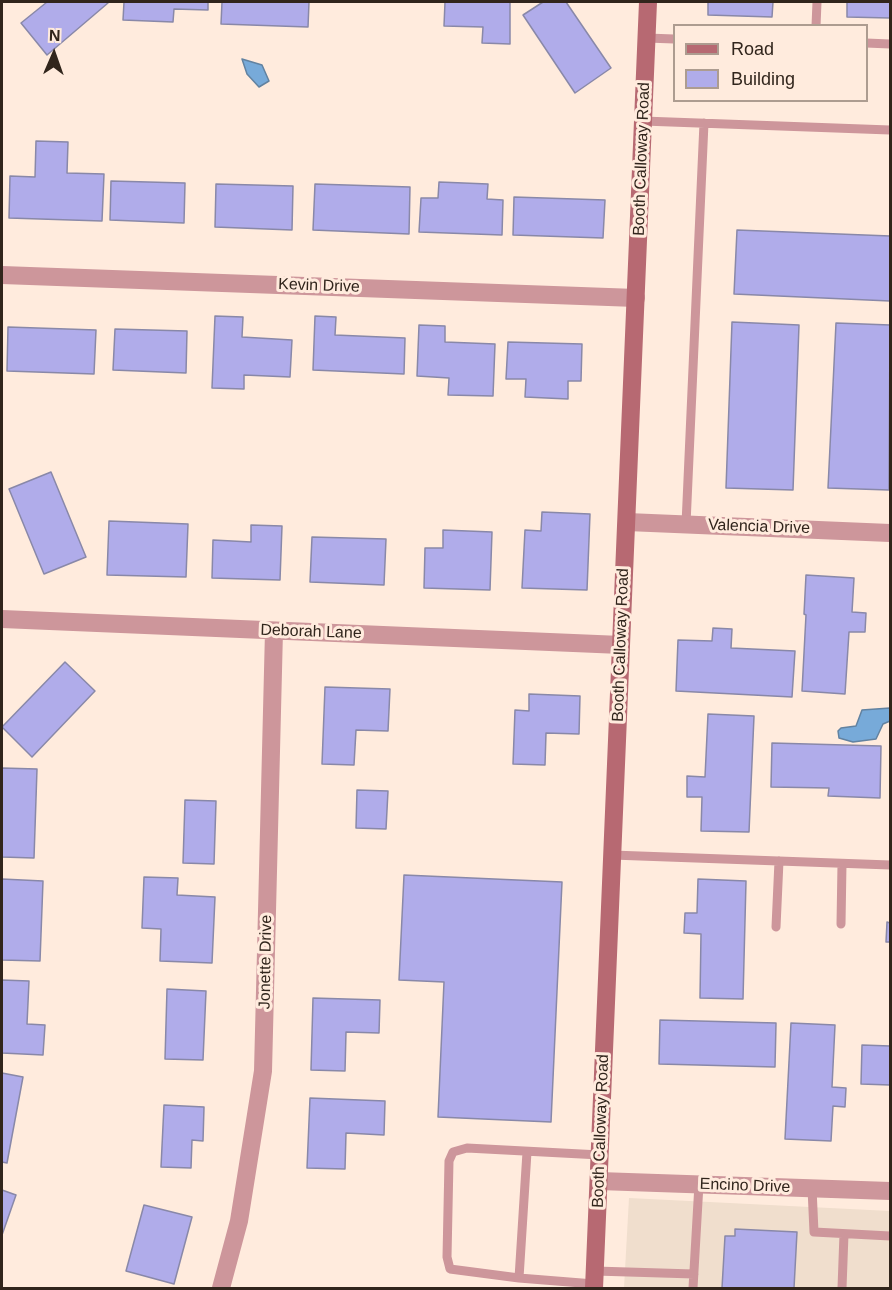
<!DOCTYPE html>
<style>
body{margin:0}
#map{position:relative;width:892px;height:1290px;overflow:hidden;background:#ffebdd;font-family:Helvetica,sans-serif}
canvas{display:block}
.frame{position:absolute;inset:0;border:3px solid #31251c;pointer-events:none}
.legend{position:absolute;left:673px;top:24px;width:195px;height:78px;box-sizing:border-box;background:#ffebdd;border:2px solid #ad9c90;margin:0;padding:8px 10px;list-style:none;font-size:18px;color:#31251c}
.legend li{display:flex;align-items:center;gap:12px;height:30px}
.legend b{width:30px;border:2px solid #ad9c90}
.north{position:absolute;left:24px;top:24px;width:60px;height:60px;-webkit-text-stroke:4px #ffebdd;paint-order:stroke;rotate:2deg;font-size:16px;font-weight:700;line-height:24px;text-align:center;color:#31251c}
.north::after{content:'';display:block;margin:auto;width:21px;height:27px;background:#31251c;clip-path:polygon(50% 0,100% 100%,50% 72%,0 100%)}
</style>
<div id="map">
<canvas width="892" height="1290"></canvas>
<div class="frame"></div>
<ul class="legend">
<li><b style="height:8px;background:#b76972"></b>Road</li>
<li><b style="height:16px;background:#b0acea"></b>Building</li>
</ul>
<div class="north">N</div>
</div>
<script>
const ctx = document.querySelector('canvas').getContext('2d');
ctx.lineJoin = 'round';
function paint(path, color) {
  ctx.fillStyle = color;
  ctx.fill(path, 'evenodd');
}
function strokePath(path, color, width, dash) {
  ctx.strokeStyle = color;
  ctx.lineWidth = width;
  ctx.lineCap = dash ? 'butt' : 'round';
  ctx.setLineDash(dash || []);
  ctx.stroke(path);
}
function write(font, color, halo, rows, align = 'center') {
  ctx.font = font + ' Helvetica,sans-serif';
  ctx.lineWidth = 6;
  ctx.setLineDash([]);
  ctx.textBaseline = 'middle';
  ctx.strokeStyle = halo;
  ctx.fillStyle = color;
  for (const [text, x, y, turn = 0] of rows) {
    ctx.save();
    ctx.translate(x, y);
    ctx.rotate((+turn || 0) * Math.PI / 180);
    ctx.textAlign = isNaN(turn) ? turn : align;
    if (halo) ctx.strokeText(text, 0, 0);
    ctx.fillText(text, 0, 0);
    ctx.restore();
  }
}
paint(new Path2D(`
 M629,1198L890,1211V1288H624Z`), '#f0decd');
const water = new Path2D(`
 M242,59L262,65L269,81L259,87L247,74Z
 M890,708V721L883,724L876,739L853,742L839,738L838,731L841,728L856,726L862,710Z`);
paint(water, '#77aad9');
strokePath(water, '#6282a0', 1.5);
const building = new Path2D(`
 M47,2H106L108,3L47,55L21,23Z
 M124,2H208V10L174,9L173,22L123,20Z
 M222,2H309L308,27L221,24Z
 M445,2H510V44L482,43L483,27L444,26Z
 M543,2H566L611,68L575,93L523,15Z
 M708,2H773L772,17L708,15Z
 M847,2H890V18L847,17Z
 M36,141L68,142L67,173L104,174L102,221L9,218L10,176L35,177Z
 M111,181L185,183L184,223L110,220Z
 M439,182L488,184L487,199L503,200L502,235L419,232L421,198H438Z
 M216,184L293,186L292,230L215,227Z
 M315,184L410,187L409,234L313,230Z
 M514,197L605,200L603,238L513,235Z
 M737,230L890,236V301L734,294Z
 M215,316L243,317L242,337L292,340L290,377L244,375V389L212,388Z
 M315,316L336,317L335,335L405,338L404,374L313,370Z
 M732,322L799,325L793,490L726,488Z
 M836,323L890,325L889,490L828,488Z
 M419,325L445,326V342L495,344L493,396L448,395L449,378L417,376Z
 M8,327L96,330L94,374L7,371Z
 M115,329L187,331L186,373L113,370Z
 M508,342L582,344L581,381H568V399L525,397L526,379H506Z
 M51,472L86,557L44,574L9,489Z
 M542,512L590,514L587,590L522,588L525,530L541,531Z
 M109,521L188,524L186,577L107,575Z
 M251,525L282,526L280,580L212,578L213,540L251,542Z
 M443,530L492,532L490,590L424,588L425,548H443Z
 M312,537L386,539L384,585L310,582Z
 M806,575L854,578L852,612L866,613L865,632H849L845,694L802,691L806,615L804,614Z
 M713,628L732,629L731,648L795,651L792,697L676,691L678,640L712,641Z
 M65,662L95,691L32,757L2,727Z
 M325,687L390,689L388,731L356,730L354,765L322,764Z
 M529,694L580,696L579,734L546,733L545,765L513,764L515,710L529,711Z
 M708,714L754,716L749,832L701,831L702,797H687V776L705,777Z
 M772,743L881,746L880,798L828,796L829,788L771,787Z
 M2,768L37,769L34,858L2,857Z
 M357,790L388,791L386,829L356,828Z
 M185,800L216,801L214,864L183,863Z
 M404,875L562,882L551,1122L438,1117L444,982L399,980Z
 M144,877L178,878L177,895L215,897L212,963L160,961L161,929L142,928Z
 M2,879L43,881L40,961L2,960Z
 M698,879L746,881L743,999L700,998L701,934L684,933L685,913H697Z
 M887,922L890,923V942H886Z
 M2,980L29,981L27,1024L45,1025L43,1055L2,1053Z
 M167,989L206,991L203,1060L165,1059Z
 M313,998L380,1000L379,1033L346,1032L345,1071L311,1070Z
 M660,1020L776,1023L775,1067L659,1064Z
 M791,1023L835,1025L832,1087L846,1088L845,1107L833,1106L831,1141L785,1139Z
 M862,1045L890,1046V1085L861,1084Z
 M2,1073L23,1077L7,1163L2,1162Z
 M310,1098L385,1101L384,1135L346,1133L345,1169L307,1168Z
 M164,1105L204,1107L203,1141L192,1140L191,1168L161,1167Z
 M2,1190L16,1195L2,1235Z
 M144,1205L192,1217L174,1284L126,1271Z
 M735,1229L797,1232L794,1288H722L725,1236H735Z`);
paint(building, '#b0acea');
strokePath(building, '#8988a8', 1.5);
strokePath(new Path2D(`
 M816,26L817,2
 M647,38L674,39
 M866,43L890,44
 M643,121L890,130
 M686,524L704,123
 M612,855L890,865
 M841,924L842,864
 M776,927L779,861
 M812,1188L814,1232L890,1236
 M595,1271L694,1274
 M519,1278L527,1152
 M594,1284L519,1278L450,1269L447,1257L449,1161L453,1152L467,1148L600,1155
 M693,1288L699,1184
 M842,1288L844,1234`), '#cd969b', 9);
strokePath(new Path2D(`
 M2,275L636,298
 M627,522L890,533
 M2,619L621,645
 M599,1181L890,1191
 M221,1288L239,1221L263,1071L274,631`), '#cd969b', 18);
strokePath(new Path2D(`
 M594,1288L648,2`), '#b76972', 18);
write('16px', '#31251c', '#ffebdd', [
 ["Booth Calloway Road",642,159,-88],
 ["Kevin Drive",319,286,2],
 ["Valencia Drive",759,527,2],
 ["Deborah Lane",311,632,2],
 ["Booth Calloway Road",621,645,-88],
 ["Jonette Drive",266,962,-89],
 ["Booth Calloway Road",601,1131,-88],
 ["Encino Drive",745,1186,2]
]);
</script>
